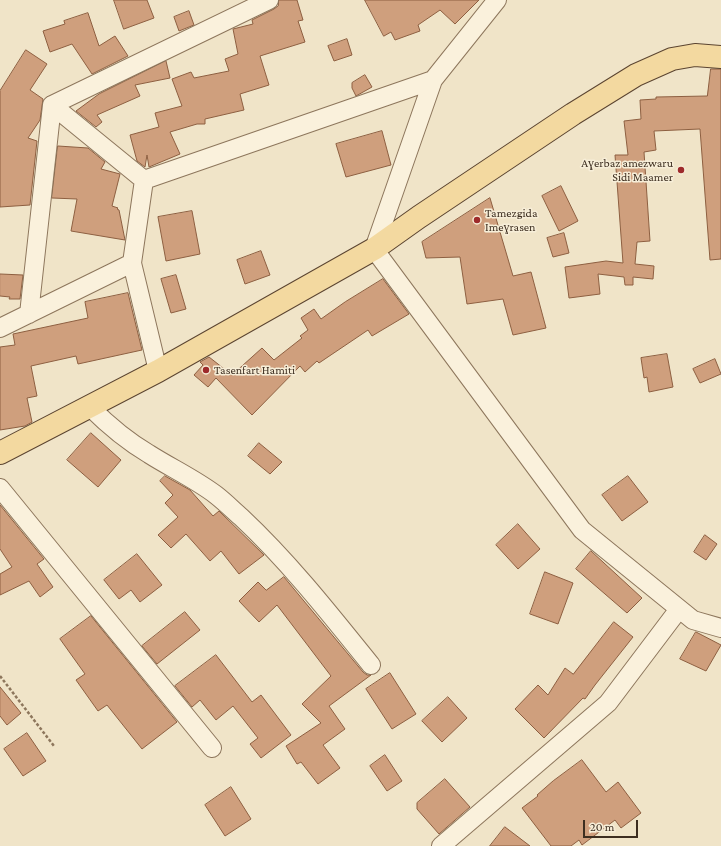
<!DOCTYPE html>
<meta charset="utf-8">
<style>
body{margin:0}
#map{position:relative;width:721px;height:846px;overflow:hidden;background:#f0e4c8;font-family:"Crimson Pro",serif}
canvas{display:block}
.scale{position:absolute;left:583px;top:820px;width:55px;height:18px;box-sizing:border-box;border:2px solid #3d2e20;border-top:0;padding-left:5px;font-size:12px;line-height:14px;white-space:nowrap;color:#3d2e20;-webkit-text-stroke:3px #f7eed8;paint-order:stroke}
</style>
<div id="map">
<canvas width="721" height="846"></canvas>
<div class="scale">20 m</div>
</div>
<script>
const ctx = document.querySelector('canvas').getContext('2d');
ctx.lineJoin = 'round';
function paint(path, color) {
  ctx.fillStyle = color;
  ctx.fill(path, 'evenodd');
}
function strokePath(path, color, width, dash) {
  ctx.strokeStyle = color;
  ctx.lineWidth = width;
  ctx.lineCap = dash ? 'butt' : 'round';
  ctx.setLineDash(dash || []);
  ctx.stroke(path);
}
function write(font, color, halo, rows, align = 'center') {
  ctx.font = font + ' "Crimson Pro",serif';
  ctx.lineWidth = 3;
  ctx.setLineDash([]);
  ctx.textBaseline = 'middle';
  ctx.strokeStyle = halo;
  ctx.fillStyle = color;
  for (const [text, x, y, turn = 0] of rows) {
    ctx.save();
    ctx.translate(x, y);
    ctx.rotate((+turn || 0) * Math.PI / 180);
    ctx.textAlign = isNaN(turn) ? turn : align;
    if (halo) ctx.strokeText(text, 0, 0);
    ctx.fillText(text, 0, 0);
    ctx.restore();
  }
}
const building = new Path2D(`
 M114,0H147L154,18L124,29Z
 M279,0H297L303,20L298,21L305,42L260,56L269,85L240,94L244,110L205,119V124H197L170,132L180,154L149,167L147,155L145,167L137,161L130,135L159,127L155,113L182,106L172,79L191,72L194,78L229,71L225,59L238,54L233,29L253,24L252,20L274,9L278,6Z
 M365,0H479L455,24L440,10L418,25L420,31L395,40L391,32L384,36Z
 M189,11L194,25L179,31L174,17Z
 M88,13L99,46L115,36L128,56L92,74L72,44L50,52L43,31L65,24L64,21Z
 M347,39L352,55L334,61L328,46Z
 M26,50L47,64L30,90L43,99L40,120L28,138L37,141L30,205L0,207V91Z
 M166,61L170,78L135,85L140,96L97,115L102,122L96,127L76,111L99,94Z
 M711,69H721V259L710,260L700,129L654,131L656,150L644,152L650,241L637,242L635,264L654,266L653,279L633,277V285H625L624,277L598,274L600,294L569,298L565,267L606,261L623,263L615,155H628L624,121L641,119L640,100L656,99V97L707,96Z
 M365,75L372,87L356,96L352,88V83Z
 M382,131L391,165L346,177L336,144Z
 M58,146L88,148L105,162L101,169L120,174L112,206L118,208L117,209L119,210L125,240L71,231L77,199L52,198Z
 M561,186L578,221L559,231L542,196Z
 M490,198L513,276L531,272L546,328L513,335L503,299L467,304L460,257L426,258L422,242Z
 M192,211L200,254L166,261L158,217Z
 M564,233L569,253L553,257L547,238Z
 M261,251L270,275L245,284L237,260Z
 M0,274L23,275L20,299H9L10,297L0,296Z
 M176,275L186,309L171,313L161,279Z
 M383,279L409,314L372,336L368,330L319,363L317,361L305,372L300,366L252,415L216,378L208,387L194,375L203,365L200,362L209,357L232,375L262,348L274,360L302,338L300,336L308,330L301,318L314,309L321,319L345,302Z
 M128,293L142,350L78,364L76,356L31,366L37,396L27,398L32,422L25,426L0,430V347L15,345L13,334L88,318L85,302Z
 M667,354L673,387L649,392L647,377L644,378L641,358Z
 M715,359L721,374L700,383L693,369Z
 M91,433L121,460L98,487L67,460Z
 M259,443L282,462L270,474L248,456Z
 M165,476L190,490L213,516L219,511L264,555L239,574L221,551L210,561L186,534L171,548L158,535L178,517L165,503L173,495L160,481Z
 M628,476L648,502L622,521L602,495Z
 M0,505L44,559L37,564L53,587L40,597L29,581L0,595V574L12,567L0,549Z
 M518,524L540,549L518,569L496,545Z
 M705,535L717,544L706,560L694,552Z
 M591,551L642,598L627,613L576,569Z
 M137,554L162,585L140,602L131,590L119,599L104,580Z
 M545,572L573,583L558,624L530,614Z
 M284,577L363,672L367,675H371L329,706L345,729L323,745L340,768L318,784L301,762L297,764L286,746L321,723L302,704L331,676L277,605L259,622L239,601L258,582L266,590Z
 M185,612L200,630L157,664L142,646Z
 M91,616L177,722L142,749L107,705L98,711L76,680L85,674L60,639Z
 M614,622L633,637L595,685L585,699L583,698L544,738L515,709L538,685L548,695L565,668L573,674Z
 M696,632L721,645L706,671L680,659Z
 M216,655L252,702L261,695L291,735L261,758L250,744L258,738L233,706L216,720L200,700L192,707L175,686Z
 M390,673L416,714L392,729L366,689Z
 M0,687L21,713L7,725L0,716Z
 M448,697L467,718L442,742L422,721Z
 M27,733L46,761L23,776L4,749Z
 M385,755L402,781L387,791L370,766Z
 M582,760L606,792L618,782L641,813L621,828L615,820L582,845L579,840L571,846H551L522,808L538,796L537,795L553,781Z
 M445,779L470,807L439,834L417,809V803Z
 M231,787L251,819L225,836L205,805Z
 M505,827L530,846H490Z`);
paint(building, '#cf9f7d');
strokePath(building, '#8d5f41', 1);
const minor = new Path2D(`
 M497,0L433,80L374,249L582,530L693,620L721,628
 M52,105L144,180
 M132,263L144,180L433,80
 M29,314L52,105L269,0
 M0,328L132,263L158,371
 M90,407C108,425 127,441 149,454C171,468 195,479 216,495C225,502 233,510 241,517C289,562 330,614 371,665
 M0,488L212,748
 M441,846L608,703L679,609`);
const major = new Path2D(`
 M0,453L158,371L374,249L419,217L573,114L636,75L672,59L695,55L721,57`);
strokePath(minor, '#8d765c', 20);
strokePath(major, '#5b4430', 24);
strokePath(new Path2D(`
 M0,676L54,746`), '#8d765c', 2.5, [3, 2]);
strokePath(minor, '#faf1dc', 18);
strokePath(major, '#f3d9a0', 22);
for (const [x, y, r, color] of [
 [681,170,4,"#9e2a2b"],
 [477,220,4,"#9e2a2b"],
 [206,370,4,"#9e2a2b"]
]) {
  const dot = new Path2D();
  dot.arc(x, y, r, 0, 2 * Math.PI);
  ctx.fillStyle = color;
  ctx.fill(dot);
  strokePath(dot, '#f7eed8', 1.5);
}
write('12px', '#3d2e20', '#f7eed8', [
 ["Aɣerbaz amezwaru",673,163,"right"],
 ["Sidi Maamer",673,177,"right"],
 ["Tamezgida",485,213],
 ["Imeɣrasen",485,227],
 ["Tasenfart Hamiti",214,370]
], 'left');
</script>
